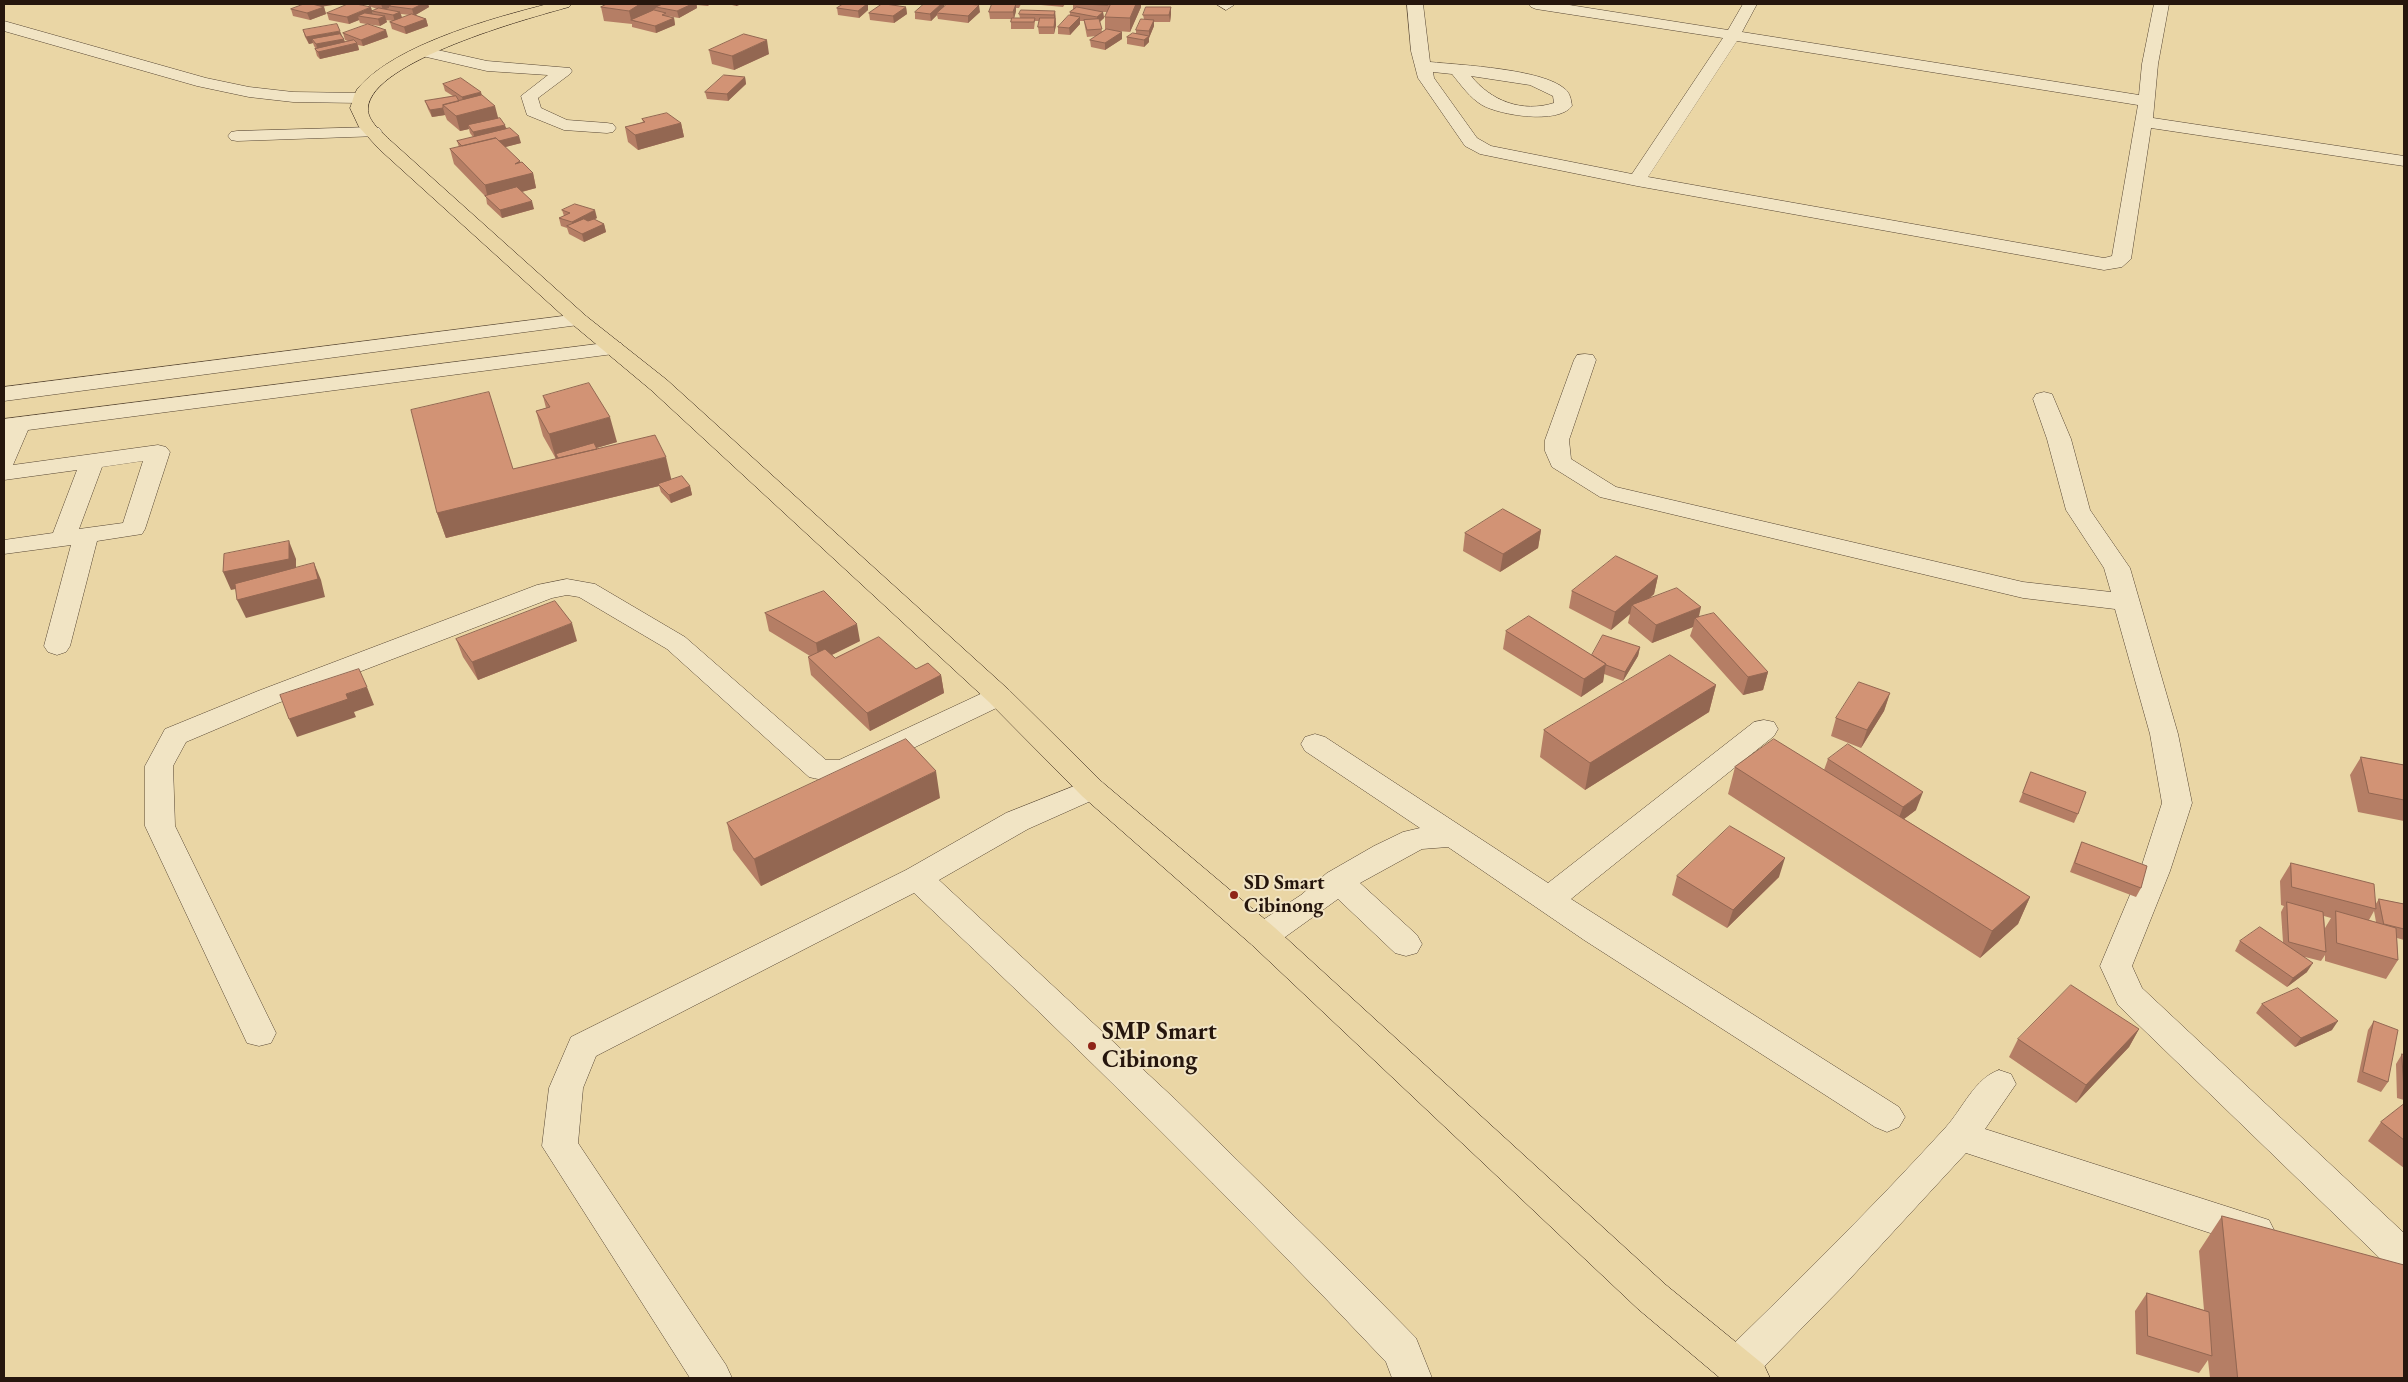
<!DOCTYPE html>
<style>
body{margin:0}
#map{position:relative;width:2408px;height:1382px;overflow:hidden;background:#ead6a5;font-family:"EB Garamond",serif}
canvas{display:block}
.frame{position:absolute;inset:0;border:5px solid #26160d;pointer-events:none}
</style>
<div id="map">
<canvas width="2408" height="1382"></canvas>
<div class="frame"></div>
</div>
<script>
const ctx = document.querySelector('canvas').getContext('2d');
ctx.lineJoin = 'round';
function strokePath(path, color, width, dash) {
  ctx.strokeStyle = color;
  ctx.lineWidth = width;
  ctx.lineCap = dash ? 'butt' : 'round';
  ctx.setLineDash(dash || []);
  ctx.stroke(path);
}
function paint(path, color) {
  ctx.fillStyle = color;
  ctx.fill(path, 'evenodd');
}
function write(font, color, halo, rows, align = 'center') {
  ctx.font = font + ' "EB Garamond",serif';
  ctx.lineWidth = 4;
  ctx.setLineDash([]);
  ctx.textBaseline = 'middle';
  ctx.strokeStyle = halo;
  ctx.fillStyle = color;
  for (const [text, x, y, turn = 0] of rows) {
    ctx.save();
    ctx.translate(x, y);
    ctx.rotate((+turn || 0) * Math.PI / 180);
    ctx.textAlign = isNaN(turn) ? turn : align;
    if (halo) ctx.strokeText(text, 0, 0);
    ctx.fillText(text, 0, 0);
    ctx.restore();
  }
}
const minor = new Path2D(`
 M1216,4H1233L1234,5L1226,10Z
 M1407,4H1423L1430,62C1461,65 1543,69 1565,89C1570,93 1571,99 1572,106C1558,125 1499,115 1482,105C1470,98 1461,85 1452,74L1433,72L1434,78L1477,138L1491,146L1632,174L1723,38L1536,9L1531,7L1529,4H1563L1728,30L1743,4H1757L1742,32L2139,95L2142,64L2154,4H2169L2158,64L2153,118L2404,156V166L2151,128L2131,259L2122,267L2104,270L1637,186L1480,154L1465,146L1418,78L1411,51ZM1737,41L2138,105L2112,256L2104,258L1648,177ZM1471,76L1530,85L1553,96L1554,103C1522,113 1491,101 1471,76Z
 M4,21L206,78L249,87L293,92L361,93L367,94L369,98L367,102L361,103L293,102L249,97L197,86L4,31Z
 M424,47L487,61L570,68L572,71L570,74L538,98L541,108L567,120L607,123L613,124L616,128L613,132L607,133L564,130L527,115L521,96L548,75L487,71L418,55L416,52L418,49Z
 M373,127L379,128L382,132L379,136L237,141L231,140L228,136L231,132L237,131Z
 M579,314L586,316L589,320L586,324L4,401V387Z
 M613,342L621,343L624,348L621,353L28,430L13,465L158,445L166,447L170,452L145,529L142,534L97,541L70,646L66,652L57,655L48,652L44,646L71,545L4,554V540L53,533L77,470L4,480V419ZM143,461L123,523L79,529L102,467Z
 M1585,354L1593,355L1596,360L1569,440L1571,459L1616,487L2023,582L2111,592L2104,568L2066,510L2047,439L2033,399L2036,394L2044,392L2052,394L2071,439L2090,510L2130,568L2178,734L2192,803L2170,871L2132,966L2142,988L2404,1233V1274L2391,1269L2118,1005L2100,966L2140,871L2162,803L2150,734L2115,609L2023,598L1600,497L1552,467L1545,451V440L1574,360L1577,355Z
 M567,579L595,584L685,637L826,760H839L989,690L999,687L1009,690L1013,696L1009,702L853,777C839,781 823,781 809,777L667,649L579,597L567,595L552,598L278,703L186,742L173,766L175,826L276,1033L271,1043L259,1046L247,1043L145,826V766L165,729L258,691L537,585Z
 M1764,720L1774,722L1778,729L1774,736L1571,899L1899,1107L1905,1117L1899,1127L1887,1132L1875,1127L1584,940L1448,847L1422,849L1360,883L1417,935L1422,944L1417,953L1406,956L1395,953L1338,899L1274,945L1263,948L1252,945L1247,936L1252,927L1301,895L1327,873L1374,846L1403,832L1420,828L1305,751L1301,744L1305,737L1315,734L1325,737L1548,883L1754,722Z
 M1092,779L1102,782L1107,789L1102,796L1028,829L939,880L1176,1100L1357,1278L1416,1338L1432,1378H1392L1386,1362C1234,1201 1076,1045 914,893L596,1056L583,1088L578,1143L726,1365L732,1378H690L542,1146L549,1088L571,1037L906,870L1006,813Z
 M1999,1070L2011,1074L2016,1084L1985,1129L2269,1220L2275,1232L2269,1244L2256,1248L1966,1153L1847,1282L1753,1378H1722L1717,1367L1723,1354C1799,1280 1875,1205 1946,1127C1963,1108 1975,1078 1999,1070Z`);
const major = new Path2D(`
 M548,4H572L569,7C529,18 371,61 368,108C367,121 383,133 391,141L586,316L667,380L1009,690L1102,782L1274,927L1666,1285L1764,1365L1770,1378H1720L1638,1309L1252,945L1082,796L989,702L651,390L572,324L379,149L359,127L350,108C353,101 354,92 359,87C397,44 493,18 548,4Z`);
strokePath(minor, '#574633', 1);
strokePath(major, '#26160d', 1);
paint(minor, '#f1e4c4');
paint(major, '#ead6a5');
paint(new Path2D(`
 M368,4H428L429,7L415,15L426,19L428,26L406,34L392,29L390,22L393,21L386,20L387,22L380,26L360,23L359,20L349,24L329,20L327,13L373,14L372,11L377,9L369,6ZM401,14L410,15L402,18Z
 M607,4H659V5L663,4H710L708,6L697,5V8L679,18L667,16L674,18L675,25L656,33L632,27V24L604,21L601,7Z
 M728,4H742L736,6Z
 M843,4H868V10L859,18L838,15L837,8Z
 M874,4H887L906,7L907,14L894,23L870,20L869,13L881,5Z
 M992,4H1021L1019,8H1016V11L1014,18H1020L1019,14L1055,11L1056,25L1054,34H1039L1038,27L1039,21H1035L1034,29H1011V19H990L989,12Z
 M1030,4H1065L1063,7Z
 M1073,4H1141V7L1130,32L1118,31L1122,32V39L1105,50L1091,47L1090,40L1096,36L1087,37L1085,27L1084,21H1080V24L1070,35L1058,34V27L1070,16V12L1073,10ZM1103,12H1107L1105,17V30L1102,32L1100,22L1104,18Z
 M322,6L324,7L326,14L310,20L293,16L291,9Z
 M944,6L980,12L968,23L938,19L937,15L931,21L915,19V12Z
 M1171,7V14L1170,22H1154V26L1149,38V42L1144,47L1127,44V37L1136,33V30L1144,19L1143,15Z
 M303,30L342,37L345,42L348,41L345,40L343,33L388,37L363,46L358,45L359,50L320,59L317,56L315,49H316L314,46L313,43L309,44L305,37Z
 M709,50L769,54L734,70L712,64Z
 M745,77L746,84L728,101L707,99L705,92Z
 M443,84L482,95L498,119L521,143L505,147L520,162L533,173L536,188L522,192L534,209L502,218L487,204L486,197L454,164L450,149L459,147L457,141L473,137L470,133L469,129L460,131L447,120L445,115L432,117L428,109L425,101L453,96L445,91Z
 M642,119L681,123L684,137L638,150L628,142L625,127L643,122Z
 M562,210L597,218L594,219L604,224L606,232L584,242L569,234L567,228L561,226L559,218L564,216Z
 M543,396L617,442L596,448L597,449L671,480L690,486L692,495L671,503L661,492L659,486L446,538L437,513L556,459L543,436L536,411L546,408Z
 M1541,530L1538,548L1500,572L1463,551L1465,533Z
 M1658,576L1654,594L1649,599L1699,617L1768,672L1763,690L1743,695L1690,636L1693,627L1652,643L1628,623L1630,614L1611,630L1569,608L1572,591Z
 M765,613L860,641L832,655L835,658L916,669L941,675L944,693L870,731L811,675L808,657L810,656L769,631Z
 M1506,631L1592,655L1640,647L1638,656L1623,681L1604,674L1603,682L1581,697L1503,649Z
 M456,639L577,641L478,680L463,657Z
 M1716,685L1709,712L1585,790L1540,757L1544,730Z
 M1890,693L1884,711L1861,748L1831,736L1836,718Z
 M2361,757L2404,765V821L2358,812L2350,775Z
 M1828,759L1916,810L1904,819L2030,897L2018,924L1980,958L1728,794L1735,767L1824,770Z
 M2031,772L2078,814L2074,823L2019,802Z
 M940,798L761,886L733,850L727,823Z
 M2082,842L2141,888L2136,897L2070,872L2078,851Z
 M2291,863L2375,905L2379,899L2404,904V940L2397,938L2398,960L2386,979L2325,961V955L2321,961L2305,957L2307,972L2287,987L2235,951L2240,941L2283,942L2281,912L2284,906L2281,905L2280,881ZM2374,911L2376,922L2369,920ZM2324,916L2331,918L2325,928Z
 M1677,876L1779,877L1727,928L1672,895Z
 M2262,1004L2332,1030L2295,1047L2256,1013Z
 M2374,1021L2388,1082L2381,1092L2357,1082L2368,1030Z
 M2139,1029L2129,1047L2076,1103L2009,1057L2018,1039Z
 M2402,1054L2404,1055V1100L2397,1098L2396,1064Z
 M2404,1104V1168L2368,1141L2381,1122Z
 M2222,1216L2404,1378H2210L2208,1360L2199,1373L2136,1354L2135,1311L2147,1293L2204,1310L2199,1251Z`), '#b57e65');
paint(new Path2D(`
 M312,4H339L314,8Z
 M381,4H401L389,6V8L383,10Z
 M422,4H428L429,7L414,16L412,9Z
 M640,4H659L660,6L656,7V8L636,22L631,20L632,24L629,11Z
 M692,4H696L697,8L679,18L677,11Z
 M736,4H742L736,6Z
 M867,4H868V10L859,18L858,11Z
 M941,4H944V8L937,13V15L931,21L930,14Z
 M1016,4V11L1014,19L1013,12Z
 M1136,4H1141V7L1130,32V18Z
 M979,5L980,12L968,23V16Z
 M324,7L326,14L310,20L307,13Z
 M371,7L373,14L358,16L359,20L349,24L347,17Z
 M906,7L907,14L894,23L893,16Z
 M1171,7V14L1170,22L1169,15Z
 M1055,11L1056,25L1054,34V15Z
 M400,12L402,18L395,22L393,15Z
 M1103,12L1104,18L1097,24V17Z
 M385,16L387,22L380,26L378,19Z
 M1080,17V24L1070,35L1069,28Z
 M674,18L675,25L656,33L655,26Z
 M426,19L428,26L406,34L404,27Z
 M1154,20V26L1149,38V31Z
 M386,30L388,37L363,46L361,40Z
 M340,31L343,38L312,39L313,43L309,44L306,37Z
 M1122,32V39L1105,50V43Z
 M1149,36V42L1144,47V40Z
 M344,39L346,46L357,43L359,50L320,59L316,44Z
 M767,40L769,54L734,70L732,56Z
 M745,77L746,84L728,101L727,94Z
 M481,92L483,99L464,105L462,97Z
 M495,106L499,121L468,125L469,129L460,131L456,116Z
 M443,108L445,115L432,117L430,110Z
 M681,123L684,137L638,150L635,135Z
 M505,125L507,132L475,139L473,132Z
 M519,136L521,143L467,157L465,149Z
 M520,161L524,175L533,173L536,188L490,200L488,199L485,185L515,164Z
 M532,201L534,209L502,218L500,210Z
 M595,210L597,218L574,230L572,222Z
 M604,224L606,232L584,242L582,234Z
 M610,417L617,442L559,459L556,454L558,459H556L549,434Z
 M666,457L672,482L658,484L659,486L446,538L437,513Z
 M690,486L692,495L671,503L669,495Z
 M1541,530L1538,548L1500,572L1503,554Z
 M289,541L296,559V576L231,590L223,572Z
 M314,563L321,580L325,597L246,618L237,600Z
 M1658,576L1654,594L1636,609L1632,605L1630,614L1611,630L1615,612Z
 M1701,607L1698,621L1695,618L1693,627L1652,643L1656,625Z
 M572,623L577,641L478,680L472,662Z
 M857,624L860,641L819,661L816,643Z
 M1640,647L1638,656L1623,681L1625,672Z
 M1606,664L1603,682L1581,697L1584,679Z
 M1768,672L1763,690L1743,695L1748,677Z
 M941,675L944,693L870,731L867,713Z
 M1716,685L1709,712L1585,790L1590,763Z
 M367,687L374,705L354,712L356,717L297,737L289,719L346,694Z
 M1890,693L1884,711L1861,748L1867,730Z
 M936,771L940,798L761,886L754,859Z
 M1923,792L1916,810L1896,825L1903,807Z
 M1785,858L1779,877L1727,928L1733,910Z
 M2030,897L2018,924L1980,958L1992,931Z
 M2313,963L2307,972L2287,987L2293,978Z
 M2338,1021L2332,1030L2295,1047L2301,1038Z
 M2139,1029L2129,1047L2076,1103L2086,1085Z`), '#936752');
const building = new Path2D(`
 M304,4H312L324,7L307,13L291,9Z
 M348,4H356L371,7L347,17L327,13Z
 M393,4H422L412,9L389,6Z
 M607,4H640L629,11L601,7Z
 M663,4H692L677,11L656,7Z
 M843,4H867L858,11L837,8Z
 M882,4H885L906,7L893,16L869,13Z
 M924,4H941L930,14L915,12Z
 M947,4H966L979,5L968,16L937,13Z
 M992,4H1016L1013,12H989Z
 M1083,4H1109L1108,5Z
 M1111,4H1136L1130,18L1105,17Z
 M1077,7L1103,12L1097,17L1070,12Z
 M1146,7H1171L1169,15H1143Z
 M379,8L400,12L393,15L372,11Z
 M654,10L666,13L662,15L674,18L655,26L631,20Z
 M1021,10L1055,11L1054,15L1019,14Z
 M365,13L385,16L378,19L358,16Z
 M412,14L426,19L404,27L390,22Z
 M1069,15L1080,17L1069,28L1058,27Z
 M1012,18H1035L1034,22H1011Z
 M1040,18H1055L1054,27H1038Z
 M1099,19L1102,29L1087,30L1084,20Z
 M1141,19L1154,20L1149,31L1136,30Z
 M337,24L340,31L306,37L303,30Z
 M368,24L386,30L361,40L343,33Z
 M1107,29L1122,32L1105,43L1090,40Z
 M1133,33L1149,36L1144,40L1127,37Z
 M340,34L344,39L316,44L312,39Z
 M744,34L767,40L732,56L709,50Z
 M354,40L357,43L318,52L315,49Z
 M724,75L745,77L727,94L705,92Z
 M461,78L481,92L462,97L443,84Z
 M482,95L495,106L456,116L443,105Z
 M456,96L459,101L443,105V108L430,110L425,101Z
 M667,113L681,123L635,135L625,127L645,122L642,119Z
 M500,118L505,125L473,132L468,125Z
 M510,128L519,136L499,141L496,138L462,146L457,141Z
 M496,138L520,161L515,164L522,162L533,173L485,185L450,149Z
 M517,187L532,201L500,210L485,196Z
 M575,204L595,210L572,222L559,218L570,213L562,210Z
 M584,219L588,221L594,219L604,224L582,234L567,226Z
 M589,383L610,417L549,434L536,411L550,407L543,396Z
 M489,392L513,469L655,435L666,457L437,513L411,410Z
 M594,443L597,449L558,458L556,454Z
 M682,476L690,486L669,495L658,484Z
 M1503,509L1541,530L1503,554L1465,533Z
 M289,541V559L223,572L224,554Z
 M1616,556L1658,576L1615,612L1572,591Z
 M314,563L318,579L237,600L235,584Z
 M1677,588L1701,607L1656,625L1632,605Z
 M824,591L857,624L816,643L765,613Z
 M555,601L572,623L472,662L456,639Z
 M1714,613L1768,672L1748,677L1695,618Z
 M1529,616L1606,664L1584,679L1506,631Z
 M1603,635L1640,647L1625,672L1606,665V664L1592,655Z
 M879,637L916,669L928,663L941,675L867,713L808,657L825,649L835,658Z
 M1670,655L1716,685L1590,763L1544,730Z
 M359,669L367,687L346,694L348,699L289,719L280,695Z
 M1859,682L1890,693L1867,730L1836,718Z
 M906,739L936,771L754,859L727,823Z
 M1774,739L2030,897L1992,931L1735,767Z
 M1848,744L1923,792L1903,807L1828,759Z
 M2361,757L2404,765V800L2369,793Z
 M2031,772L2086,792L2078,814L2023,793Z
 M1730,826L1785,858L1733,910L1677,876Z
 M2082,842L2147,866L2141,888L2075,863Z
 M2291,863L2374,884L2376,909L2292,887Z
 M2379,899L2404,904V929L2384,924Z
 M2287,902L2323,912L2326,952L2289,942Z
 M2336,911L2396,928L2398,960L2337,943Z
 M2260,927L2313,963L2293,978L2240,941Z
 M2071,985L2139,1029L2086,1085L2018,1039Z
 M2298,988L2338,1021L2301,1038L2262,1004Z
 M2374,1021L2398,1030L2388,1082L2363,1072Z
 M2402,1054L2404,1055V1089Z
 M2404,1104V1140L2381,1122Z
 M2222,1216L2404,1265V1378H2238Z
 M2147,1293L2209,1312L2212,1356L2148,1336Z`);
paint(building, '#d29375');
strokePath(building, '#936752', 1);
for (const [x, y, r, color] of [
 [1234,895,5,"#8f2418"],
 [1092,1046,5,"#8f2418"]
]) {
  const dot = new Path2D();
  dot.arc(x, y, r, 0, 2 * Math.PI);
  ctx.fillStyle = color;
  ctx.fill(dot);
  strokePath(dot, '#f1e4c4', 2);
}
write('bold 20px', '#26160d', '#f1e4c4', [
 ["SD Smart",1244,884],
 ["Cibinong",1244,907]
], 'left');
write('bold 24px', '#26160d', '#f1e4c4', [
 ["SMP Smart",1102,1032],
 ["Cibinong",1102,1060]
], 'left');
</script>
